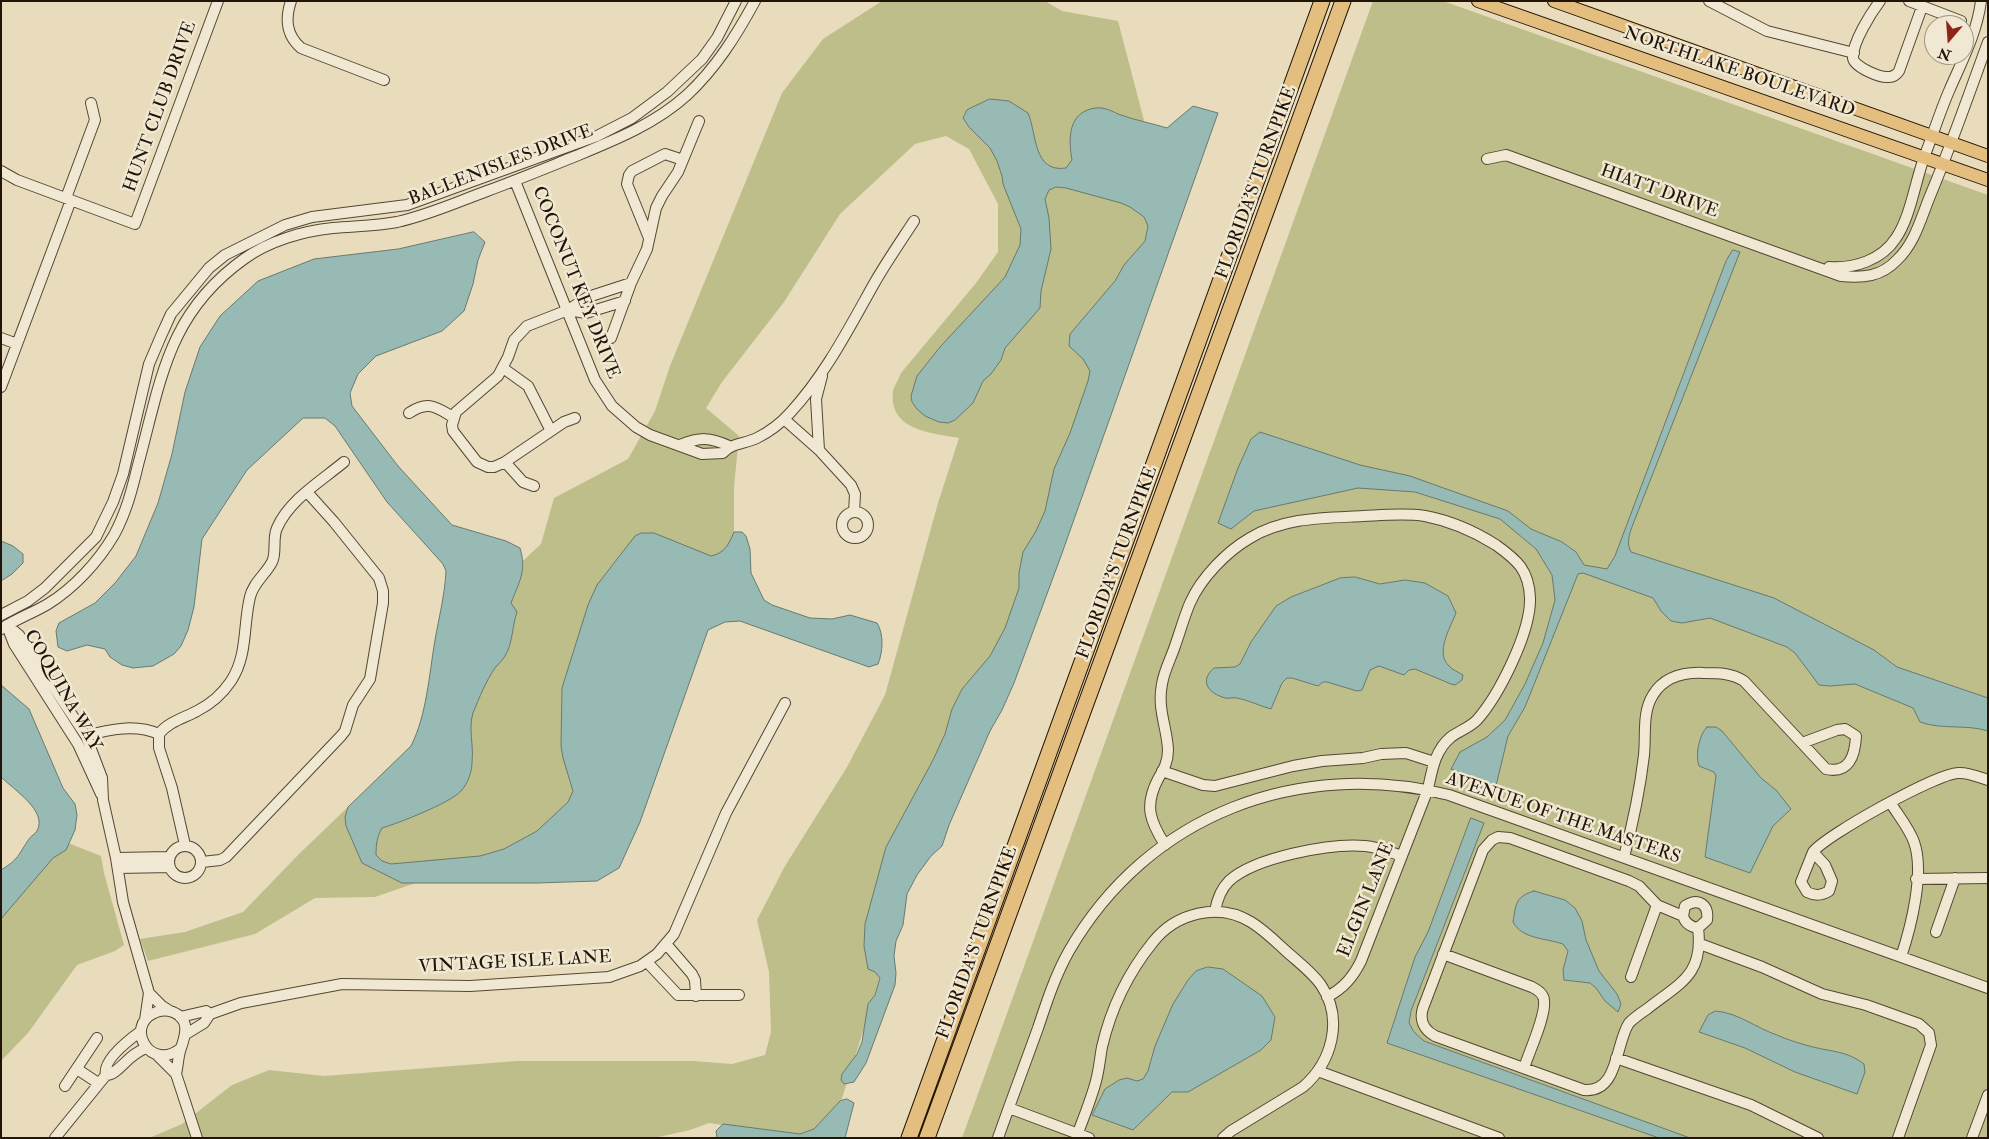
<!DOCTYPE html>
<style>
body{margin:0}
#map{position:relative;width:1989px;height:1139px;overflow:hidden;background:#e8dcbc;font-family:"IM FELL Double Pica",serif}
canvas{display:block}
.frame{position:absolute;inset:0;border:2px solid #221507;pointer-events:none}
.north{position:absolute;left:1924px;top:15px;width:50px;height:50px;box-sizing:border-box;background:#f0e8d3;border:1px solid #9e9481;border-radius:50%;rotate:198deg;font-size:14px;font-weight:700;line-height:20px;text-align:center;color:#221507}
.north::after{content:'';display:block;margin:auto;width:18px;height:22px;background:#8f2418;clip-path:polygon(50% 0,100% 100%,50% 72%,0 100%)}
</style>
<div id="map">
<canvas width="1989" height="1139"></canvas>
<div class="frame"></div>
<div class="north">N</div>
</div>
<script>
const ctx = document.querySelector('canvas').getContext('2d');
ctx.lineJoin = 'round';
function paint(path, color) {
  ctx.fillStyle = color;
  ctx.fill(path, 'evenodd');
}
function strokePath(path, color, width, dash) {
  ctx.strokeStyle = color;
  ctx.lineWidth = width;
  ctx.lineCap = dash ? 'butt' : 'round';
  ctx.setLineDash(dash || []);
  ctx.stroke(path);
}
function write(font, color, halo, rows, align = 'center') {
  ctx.font = font + ' "IM FELL Double Pica",serif';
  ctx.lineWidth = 5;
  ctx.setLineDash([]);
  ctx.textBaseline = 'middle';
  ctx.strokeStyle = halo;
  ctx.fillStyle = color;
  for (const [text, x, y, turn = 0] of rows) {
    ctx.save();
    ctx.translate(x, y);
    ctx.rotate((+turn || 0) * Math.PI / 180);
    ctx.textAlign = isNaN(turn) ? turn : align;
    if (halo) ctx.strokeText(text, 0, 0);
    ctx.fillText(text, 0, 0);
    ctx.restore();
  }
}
paint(new Path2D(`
 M882,1H1045L1062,11L1118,21L1164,197L990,679L896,839L880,977L838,1111L814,1129L795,1136L709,1123L690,1130L654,1138H149L182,1124L232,1085L269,1070L324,1076L517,1061H693L732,1064L765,1055L771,1032L769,972L757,920L785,866L847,767L885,695L938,503L959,438C933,433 888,431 893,391C894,386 899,379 901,373L976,283L998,252V204L969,149L946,136L915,144L840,214L784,302L722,382L706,408L739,436L734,487V532L725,561L574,686L572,809L523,849L465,866L375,897L315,898L255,934L148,961L140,939L185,932L243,912L299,854L348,807L429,799L462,741L511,572L541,544L554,498L628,459L655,411L670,366L782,93L823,39Z
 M1373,1H1443L1988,195V1138H962Z
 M63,841L101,856L104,873L124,945L115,951L77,965L28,1033L1,1061V900Z`), '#bebe8b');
const water = new Path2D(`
 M990,99L1009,101L1028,113C1037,134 1033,173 1066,168L1072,160C1068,139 1068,111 1096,108C1104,107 1112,111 1118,114C1134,120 1151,123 1167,128L1193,106L1218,113L1061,556L1014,683L1002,710L990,731L949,825L942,846L931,856L917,875L907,894L903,925L896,941L894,956L896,973L895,985L866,1063L854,1082L844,1084L841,1080L842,1074L857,1054L862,1042L868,1004L875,995L880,978L875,972L868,969L864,946L865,924L886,847L933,760L945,734L952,709L962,689L990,656L1005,628L1019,588V573L1023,552L1036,531L1045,511L1054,469L1070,433L1088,381L1090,371L1083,359L1069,346L1070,334L1115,281L1124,265L1145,241L1148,226L1144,217L1130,207L1121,203L1066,188L1056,187L1049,190L1045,199L1049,218L1051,249L1041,291L1040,308L1005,348L1001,360L991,374L983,381L973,403L955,420L948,423L939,422L925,416L917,409L912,402L911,396L917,376L940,347L1005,277L1020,245L1021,229L1003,184L1002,176L997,161L990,148L969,127L963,118L967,110Z
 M474,232L485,242L478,260L473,284L464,311L442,331L376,356L358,374L350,393L352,406L398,466L452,525L506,541L520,548C527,571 519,582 511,603L517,612C512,626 513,643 505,656C503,660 498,664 495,668C486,681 479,698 473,713C468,729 474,745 472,762C472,772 468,783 461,791C450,803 399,823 382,828C377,837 376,844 376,855L382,861L391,864L480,856L504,849L537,831L568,802L573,791L563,758L561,746L562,688L588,605L597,585L628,545L635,536L641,533H654L711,556C725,553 729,544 734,532H742L746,536L750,549L751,573L764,600L772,605L810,618L832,619L850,615L877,623C884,634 883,652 878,664L869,667L740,621L725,622L708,630L640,822L619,868L597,881L537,883H402L362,863L346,826L345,817L348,807L411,746C427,714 429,675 435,640C439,617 445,594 446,571L443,564L387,502L335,426L325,418H303L247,470L202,539L194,607L188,630L181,646L174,654L153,666L133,668L122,665L110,657L105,649L87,645L67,651L58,647L56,631L59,623L95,603L115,583L136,556L158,503L172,454L185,392L200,347L220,316L258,281L314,259L398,249Z
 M1733,250L1740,252L1635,519C1631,530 1625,541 1631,552L1774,598L1874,650L1897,667L1988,698V731C1966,724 1942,730 1920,722L1913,708L1855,684L1830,686L1819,685L1795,653L1787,647L1710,618L1682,623L1671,621L1661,611L1653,598L1583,573L1578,574L1525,707L1508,736L1494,794L1481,790L1482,779L1451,769L1460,752L1487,737L1505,720L1525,684L1543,643L1555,600L1552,575L1536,549L1500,519L1415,492L1358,488L1254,511L1231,529L1218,523L1238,468L1251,439L1260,432L1360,465L1410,476L1508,511L1531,529L1562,542L1576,552L1584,565L1607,569L1615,556L1726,261Z
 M1,541L13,546L23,554V563L12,574L1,581Z
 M1355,577L1380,584L1405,580L1425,583L1448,596L1456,613C1450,628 1435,653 1449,666C1453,670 1458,672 1463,675L1462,680L1455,685L1451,684L1415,669L1409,670L1404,675L1379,666L1370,670L1362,690L1357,691L1327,682H1323L1318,686L1292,678H1287L1282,683L1271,709C1260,706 1248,700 1237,698C1233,697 1229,699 1225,698C1208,693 1199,681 1214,668L1235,667L1240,664L1251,642L1276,606L1291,597L1340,578Z
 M1,685L29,709L63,788L75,804L77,815L75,830L66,850L53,858L1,919V870C19,859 18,855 29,839C31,836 35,834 37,831C48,811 14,790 1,777Z
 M1707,727H1716L1722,731L1761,778L1776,790L1791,809L1773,826L1750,873L1705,857L1716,776L1714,772L1699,766C1695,755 1699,735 1707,727Z
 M1471,818L1484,823L1411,1011L1409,1023L1414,1032L1424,1041L1690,1138H1659L1387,1043L1415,957L1428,932Z
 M1534,891L1565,900L1575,908L1582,921L1586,940L1599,971L1617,994L1621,1004L1618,1012L1605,1001L1596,988L1590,983L1564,980L1563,970L1568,951L1563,944C1545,938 1522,939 1513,922C1516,904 1515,897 1534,891Z
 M1208,967L1223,969L1262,996L1275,1017L1271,1040L1261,1050L1188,1092H1172L1133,1130L1092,1115L1105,1089L1119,1080L1127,1078L1137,1081L1143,1079L1148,1071L1155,1046L1173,1004L1188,980L1196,971Z
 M1716,1011C1739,1013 1756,1028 1777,1035C1788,1040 1801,1044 1813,1047C1833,1052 1847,1051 1864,1064L1865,1072L1857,1094L1795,1072L1745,1048L1699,1032L1708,1015Z
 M847,1099L854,1103L845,1138H717L716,1131L723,1124L800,1134L814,1129L840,1101Z`);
paint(water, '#97bbb4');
strokePath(water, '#68796f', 1);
const minor = new Path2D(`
 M291,1C285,19 286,35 301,48L384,80
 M1709,1L1767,31L1854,53
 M1880,1C1871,13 1852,43 1853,58C1854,67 1880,78 1889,77C1894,77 1897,74 1899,71L1922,7
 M1909,1L1961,21
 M1487,159L1506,155L1841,276C1863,278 1881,277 1897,260C1915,243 1921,218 1930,196C1951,146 1969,94 1988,42
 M1,171L17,180L135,224L218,1
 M515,181L595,380L612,406L636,427L650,435L702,454L723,453C731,443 745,444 757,438C769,432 781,423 790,413C826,374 849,328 875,282C887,261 901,241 914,221
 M66,198L95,120L91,103
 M649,238L627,184L629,175L632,171L665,154L683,160
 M1829,267C1854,269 1882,260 1896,238C1911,216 1915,181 1925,155C1933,134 1940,112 1949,91C1962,61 1977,33 1981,1
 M568,310L586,313L625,301
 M1,338L17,344
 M611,338L631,283L647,249L656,208L662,196L678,172L699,121
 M503,368L528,386L551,431
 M822,376L816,399L819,450L851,485L855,494L854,512
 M1,387L71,200
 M409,413C428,400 436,407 453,417
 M575,418L564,422L505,462L494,467H488L477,462L453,431L452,425L456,412L498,376L508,357L514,340L527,326L568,310L588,297L631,283
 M784,419L819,450
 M680,445C700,437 710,437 729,446
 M505,462L523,482L534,486
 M842 525a13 13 0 1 1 26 0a13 13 0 1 1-26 0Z
 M1,615L28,601L45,588L96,537L113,502L123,474L149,364L161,336L171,314L209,268L225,255L285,225L312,217L407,205L597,136L632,118L667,92L702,59L717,38L736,1
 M7,625L19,635L86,736L102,778L103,800L116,858L123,902L149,993
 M7,626L14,644L78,744L101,794
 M1,629C16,619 33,613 48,604C74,588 98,562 114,535C126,513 132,490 138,465C161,381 167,314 244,259C269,241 303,231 333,228C354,226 376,226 397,222C429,215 457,202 487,191C517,180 546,168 576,156C615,140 655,124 687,95C716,68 736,36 755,1
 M86,736C110,729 136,724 159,734
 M1162,771L1203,785L1215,786L1293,766L1322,761L1363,758L1381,754L1406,753L1434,762
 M1890,802C1898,815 1909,828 1914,842C1925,872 1911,927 1901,957
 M1498,837L1510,838L1629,881L1639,886L1657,905L1683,916C1685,923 1691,927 1698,928C1704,975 1680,983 1647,1009C1641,1013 1634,1018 1629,1023C1615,1044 1619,1093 1584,1090L1435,1036C1424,1030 1419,1020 1423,1008L1483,850L1492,840Z
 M185,845L172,788L159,748V734C168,722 184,718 197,711C211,704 223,693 231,681C248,655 243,625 250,597C253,583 266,574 272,562C277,552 272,539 277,528C289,500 321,481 344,462
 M1165,845C1150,821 1144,806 1158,779C1164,769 1168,762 1168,750C1167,727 1157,709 1162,684C1164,671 1171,658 1175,646C1180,632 1184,617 1190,603C1201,578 1226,552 1250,538C1285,517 1324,518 1363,516C1384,515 1405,513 1425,516C1451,521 1474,531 1496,545C1517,560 1529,570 1530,598C1531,632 1499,695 1477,720C1469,728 1459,731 1451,737C1435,750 1432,770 1428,789L1361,961C1353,977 1344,988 1327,997
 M169 862a16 16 0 1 1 32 0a16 16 0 1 1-32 0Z
 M1813,852C1826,835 1936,774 1958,773C1968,772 1978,777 1988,780
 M1813,852L1825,865L1832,881L1829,891C1821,896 1815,896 1807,892L1801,882Z
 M1624,857C1633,823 1640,789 1644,755C1646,735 1642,712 1653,695C1664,677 1684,672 1704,673C1719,673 1731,673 1744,681L1826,769C1849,774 1855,756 1856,736L1845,729L1837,730L1802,743
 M116,858L169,857
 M202,862L220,860L226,857L341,736L345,731L353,705L370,679L383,603V591L379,578L334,522L307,492
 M118,868L170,867
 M1916,879L1988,878
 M1215,911C1217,900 1221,889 1229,881C1255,857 1331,843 1365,846C1378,847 1390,852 1402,856
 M1683,916L1685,906C1699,897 1709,905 1707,920L1698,928
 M1936,932L1955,878
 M1700,944L1762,967L1822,994L1866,1005L1919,1024L1929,1033L1931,1045L1898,1138
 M667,945L692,974L695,980L696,996
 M1443,954L1532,987C1538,990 1544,994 1544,1001C1546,1016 1529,1052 1524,1068
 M647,962L678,995H739
 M1631,977L1657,905
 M210,1014L241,1003L342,984L470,986L609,977L640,966L657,954L674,934L726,813L785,703
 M180,1017L206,1011L210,1014L204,1023L186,1034
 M145,1020L149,993L162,1006L170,1011
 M141,1031C130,1039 102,1060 106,1075C119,1075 128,1053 147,1048
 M156,1054L176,1074C178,1066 178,1056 181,1048C186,1034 190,1019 173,1012C167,1010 160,1010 154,1013C124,1027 151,1073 181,1048
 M1616,1058L1751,1105L1818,1138
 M77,1069L98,1083
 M1318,1071L1499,1138
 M176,1074L197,1138
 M65,1086L97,1038
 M1009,1108L1089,1138
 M55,1138L106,1075
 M998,1138C1011,1101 1025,1064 1038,1028C1047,1001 1055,976 1069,951C1148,814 1299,758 1449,795L1988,988
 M1076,1138C1083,1119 1091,1100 1096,1081C1099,1070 1100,1058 1102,1047C1111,1008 1128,973 1153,942C1176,913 1218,902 1251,922C1264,930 1275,941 1286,951C1298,962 1312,972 1321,985C1344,1019 1332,1062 1303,1087L1231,1131L1223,1138
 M1972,1138L1988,1095`);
const major = new Path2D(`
 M1478,1L1988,180
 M1554,1L1988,156`);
const highway = new Path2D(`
 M909,1138L1322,1
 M927,1138L1343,1`);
strokePath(minor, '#544734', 12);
strokePath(major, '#221507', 14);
strokePath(highway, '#221507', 17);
strokePath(minor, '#f0e8d3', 10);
strokePath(major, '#e4be7e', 12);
strokePath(highway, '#e4be7e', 15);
write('18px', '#221507', '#f0e8d3', [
 ["NORTHLAKE BOULEVARD",1739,73,19],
 ["HUNT CLUB DRIVE",161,107,-70],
 ["BALLENISLES DRIVE",501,166,-21],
 ["FLORIDA'S TURNPIKE",1257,183,-70],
 ["HIATT DRIVE",1659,192,20],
 ["COCONUT KEY DRIVE",575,283,68],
 ["FLORIDA'S TURNPIKE",1118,563,-70],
 ["COQUINA WAY",62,691,60],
 ["AVENUE OF THE MASTERS",1563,819,19],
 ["ELGIN LANE",1367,900,-68],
 ["FLORIDA'S TURNPIKE",978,943,-70],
 ["VINTAGE ISLE LANE",515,963,-3]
]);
</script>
